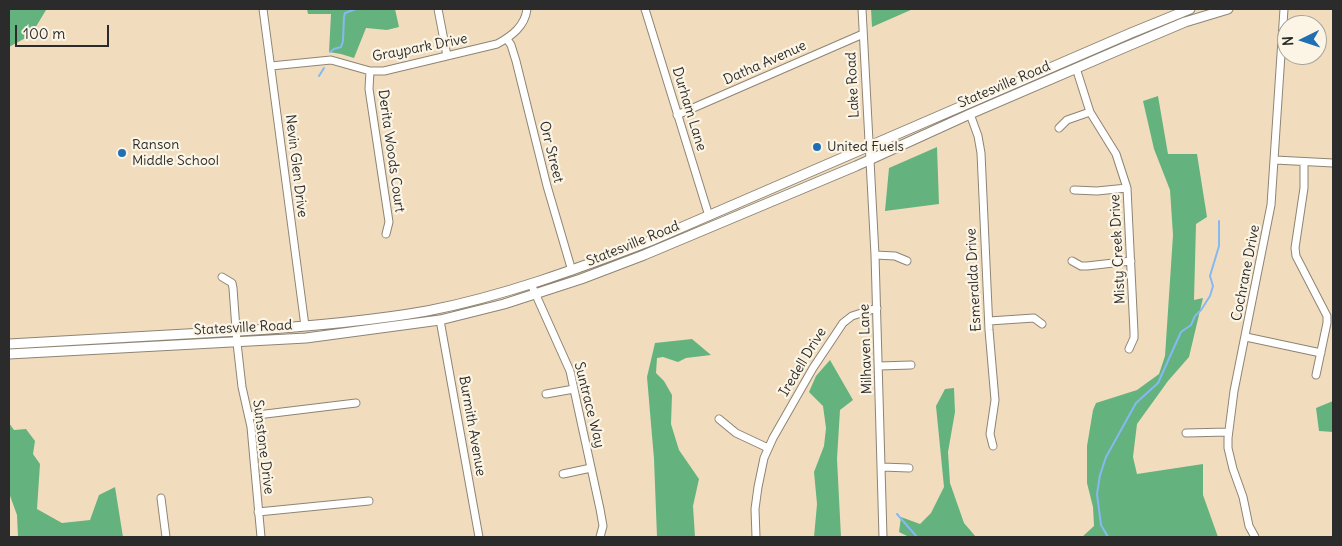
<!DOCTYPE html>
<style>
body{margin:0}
#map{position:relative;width:1342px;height:546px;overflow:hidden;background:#f1ddbe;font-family:Delius,sans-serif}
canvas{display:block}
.frame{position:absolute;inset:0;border:10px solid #2b2b2b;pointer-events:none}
.north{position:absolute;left:1277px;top:15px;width:50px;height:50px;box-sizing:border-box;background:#fcf5e5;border:1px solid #a8a49b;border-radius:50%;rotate:266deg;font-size:14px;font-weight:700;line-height:20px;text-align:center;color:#2b2b2b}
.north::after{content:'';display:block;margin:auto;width:18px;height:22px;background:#1f6fb2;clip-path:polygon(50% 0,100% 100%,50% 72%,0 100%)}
.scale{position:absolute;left:15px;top:25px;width:94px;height:22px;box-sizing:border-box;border:2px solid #2b2b2b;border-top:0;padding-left:6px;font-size:15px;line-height:18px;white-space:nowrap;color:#2b2b2b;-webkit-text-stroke:4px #fcf5e5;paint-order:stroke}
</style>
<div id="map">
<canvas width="1342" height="546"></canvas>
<div class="frame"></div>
<div class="north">N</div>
<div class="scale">100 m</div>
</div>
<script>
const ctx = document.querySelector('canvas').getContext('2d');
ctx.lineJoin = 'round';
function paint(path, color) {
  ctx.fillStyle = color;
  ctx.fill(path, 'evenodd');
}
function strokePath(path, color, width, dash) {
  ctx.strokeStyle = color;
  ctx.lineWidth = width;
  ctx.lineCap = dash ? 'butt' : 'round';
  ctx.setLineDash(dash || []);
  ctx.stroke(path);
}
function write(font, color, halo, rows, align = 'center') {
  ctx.font = font + ' Delius,sans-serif';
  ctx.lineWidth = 4.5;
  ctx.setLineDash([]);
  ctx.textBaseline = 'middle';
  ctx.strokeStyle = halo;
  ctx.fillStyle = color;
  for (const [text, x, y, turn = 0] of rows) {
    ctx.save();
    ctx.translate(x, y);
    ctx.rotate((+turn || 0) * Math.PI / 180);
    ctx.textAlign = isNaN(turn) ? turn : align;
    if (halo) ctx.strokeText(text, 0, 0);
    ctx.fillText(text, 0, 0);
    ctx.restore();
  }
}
paint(new Path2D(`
 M9,9H45L46,10L31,35L9,47Z
 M307,9H395L399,27L387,30L366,28L354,58L341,54L329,52L331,14H308Z
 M871,9H913L872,27Z
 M1158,96L1168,154H1197L1207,217L1196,224L1194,300L1203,298L1189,357L1168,381L1137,424L1133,457L1137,474L1203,464V495L1218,537H1082L1094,526L1093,507L1087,483V446L1093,410L1096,403L1137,390L1159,374L1165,356L1173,235L1170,190L1154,149L1143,101Z
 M937,147L939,204L885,211L889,168Z
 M692,339L711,355L686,358L678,362L663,357L657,358L656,373L664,381L672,395L671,424L679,450L699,479L693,506L695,537H657L654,459L647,377L655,343Z
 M830,360L853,400L840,410L837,459L841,537H814L817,504L814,472L824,446L826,428L823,406L809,392L816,376Z
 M954,388L955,412L948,452L950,483L964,523L976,537H909L899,532L901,517L920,524L931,513L944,487L936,406L945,389Z
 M1333,401V432L1319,431L1316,408Z
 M9,423L14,430L26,429L35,441L33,454L40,464L37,509L62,523L90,520L99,495L115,487L123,537H18L17,515L9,493Z`), '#64b37e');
strokePath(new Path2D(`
 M330,52L334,49L341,47L343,41L344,17L345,13L356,9
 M319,76L324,68
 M897,514L917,537
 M1108,537L1101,525L1097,494L1100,475L1106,457L1136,403L1158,383L1181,332L1191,325L1195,316L1201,310L1210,296L1213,286L1210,276L1219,246V221`), '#86b8f3', 2);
const minor = new Path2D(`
 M263,9L305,326
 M438,9L447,56
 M645,9L709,216
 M862,9L875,255L883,537
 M507,39L511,45L516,61L547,186L572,271
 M271,66L331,60L370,71H384L497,44C512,36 525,26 527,9
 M1076,68L1090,112L1116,154L1127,188L1134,332V338L1129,349
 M370,71L369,89L389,222L386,234
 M970,114L978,136L981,153L989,330L995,400L990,434L993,446
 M677,115L863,34
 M1059,128L1067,120L1090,112
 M1275,160L1333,163
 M1304,162V188L1295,248L1296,256L1327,316V323L1316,375
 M1074,190L1097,191L1127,188
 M875,255L895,256L907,261
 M1072,261L1081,266H1087L1131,261
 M222,277L232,283L233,288L237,343L242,387L251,427L261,537
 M531,284L570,371L600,509L603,526L600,537
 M440,320L479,537
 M989,321L1034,318L1042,324
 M1246,337L1321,353
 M879,366L911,365
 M546,394L574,389
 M249,416L356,403
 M719,419L736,433L768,448
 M1186,433L1228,432
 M882,467L909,468
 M563,474L591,468
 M161,498L166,537
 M258,512L369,501
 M756,537L755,509L758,487L764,458L773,438L813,368L843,323L852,316L877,308
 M1255,537L1249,526L1243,497L1233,469L1228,448V438L1234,391L1271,205L1284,9`);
const major = new Path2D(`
 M9,344C86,339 162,336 239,331C302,327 365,322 427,311C504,296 577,269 650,241L1131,33L1190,9
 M9,354L306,338L440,320L504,304L581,279L644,255L856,166L970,114L1121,49L1185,22L1228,9`);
strokePath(minor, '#8e8474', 9);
strokePath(major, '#8e8474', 11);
strokePath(minor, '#fff', 7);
strokePath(major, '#fff', 9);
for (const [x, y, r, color] of [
 [817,147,5,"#1f6fb2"],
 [122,153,5,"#1f6fb2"]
]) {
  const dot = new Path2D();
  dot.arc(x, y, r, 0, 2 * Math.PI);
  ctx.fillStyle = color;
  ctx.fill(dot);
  strokePath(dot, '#fcf5e5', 2);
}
write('14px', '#2b2b2b', '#fcf5e5', [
 ["Graypark Drive",420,48,-11],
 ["Datha Avenue",765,63,-24],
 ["Lake Road",853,85,-93],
 ["Statesville Road",1004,85,-23],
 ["Durham Lane",689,109,73],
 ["Derita Woods Court",391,151,82],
 ["Orr Street",551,152,76],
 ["Nevin Glen Drive",296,166,83],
 ["Statesville Road",633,244,-22],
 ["Misty Creek Drive",1118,249,-93],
 ["Cochrane Drive",1246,273,-79],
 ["Esmeralda Drive",974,280,-93],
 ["Statesville Road",243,328,-3],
 ["Milhaven Lane",866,349,-92],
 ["Iredell Drive",803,362,-59],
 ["Suntrace Way",589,405,76],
 ["Burmith Avenue",472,426,80],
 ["Sunstone Drive",263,447,83]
]);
write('14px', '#2b2b2b', '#fcf5e5', [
 ["Ranson",132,145],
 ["Middle School",132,161],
 ["United Fuels",827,147]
], 'left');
</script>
